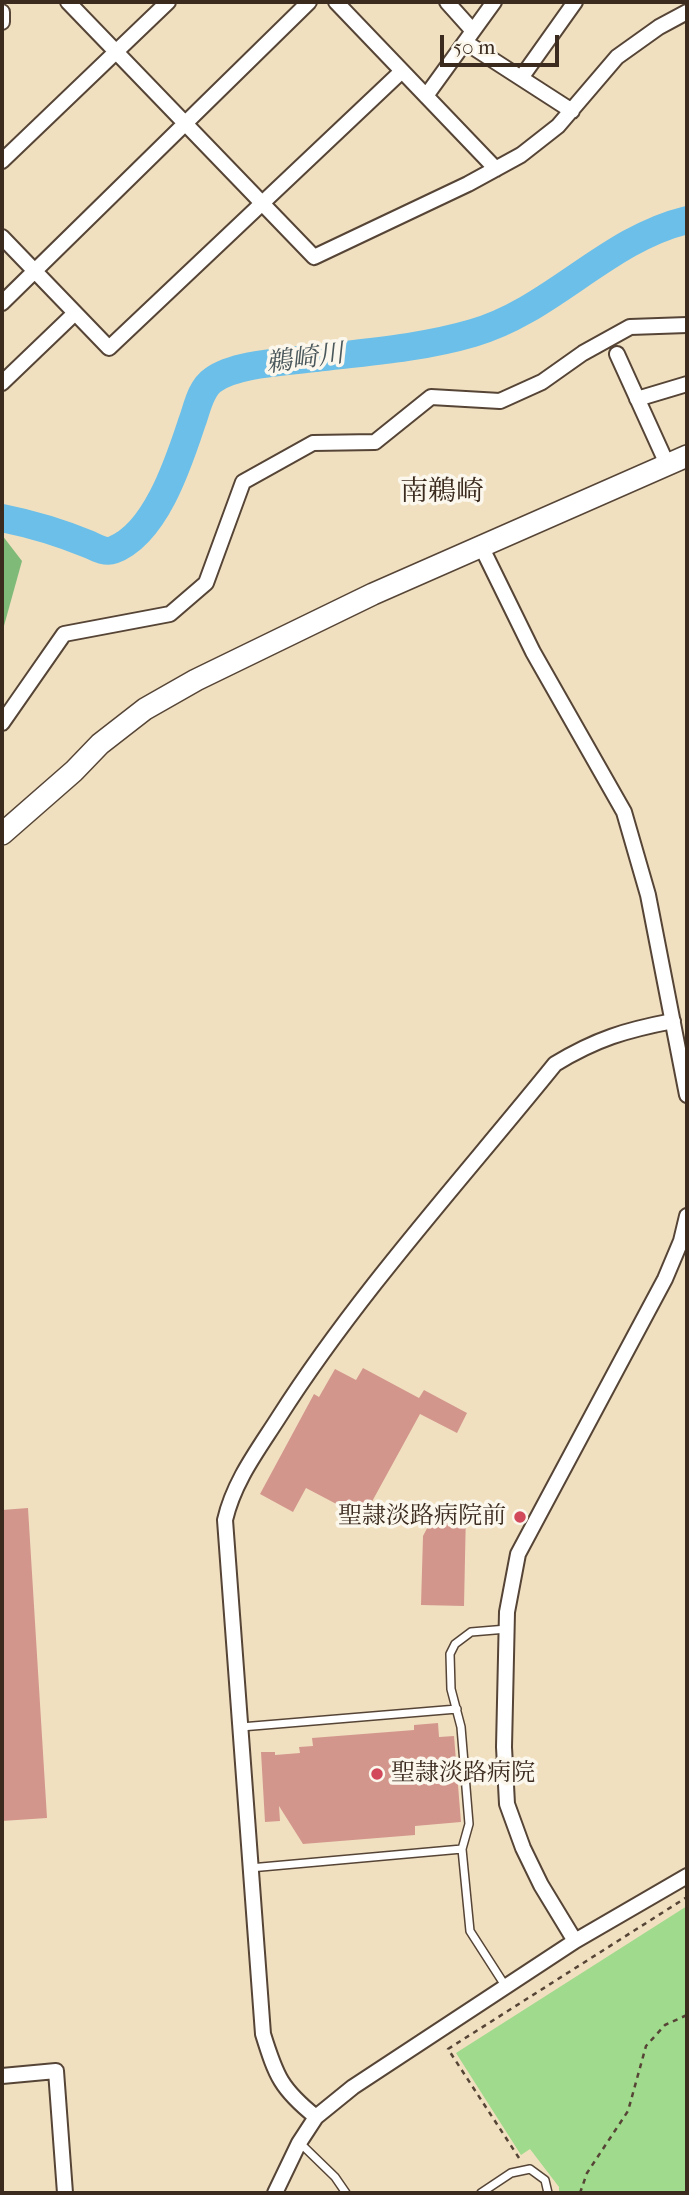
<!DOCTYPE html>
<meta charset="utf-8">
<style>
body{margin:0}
#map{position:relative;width:689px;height:2195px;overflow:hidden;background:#f0e0c0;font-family:"IM FELL French Canon",serif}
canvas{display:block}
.frame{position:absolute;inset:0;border:4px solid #3b2a1e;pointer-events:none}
.scale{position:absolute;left:440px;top:35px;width:119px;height:32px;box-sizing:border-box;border:4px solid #3b2a1e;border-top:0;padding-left:9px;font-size:21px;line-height:24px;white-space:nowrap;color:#3b2a1e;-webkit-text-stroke:5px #fbf7ec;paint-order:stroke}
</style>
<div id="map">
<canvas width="689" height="2195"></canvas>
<div class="frame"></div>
<div class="scale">50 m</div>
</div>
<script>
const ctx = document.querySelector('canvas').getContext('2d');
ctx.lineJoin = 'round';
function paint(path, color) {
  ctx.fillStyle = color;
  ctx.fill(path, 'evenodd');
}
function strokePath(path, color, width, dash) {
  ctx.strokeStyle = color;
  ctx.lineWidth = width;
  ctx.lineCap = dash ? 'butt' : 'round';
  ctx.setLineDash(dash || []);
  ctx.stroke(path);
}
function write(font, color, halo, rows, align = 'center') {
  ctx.font = font + ' "IM FELL French Canon","Noto Serif JP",serif';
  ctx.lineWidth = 7;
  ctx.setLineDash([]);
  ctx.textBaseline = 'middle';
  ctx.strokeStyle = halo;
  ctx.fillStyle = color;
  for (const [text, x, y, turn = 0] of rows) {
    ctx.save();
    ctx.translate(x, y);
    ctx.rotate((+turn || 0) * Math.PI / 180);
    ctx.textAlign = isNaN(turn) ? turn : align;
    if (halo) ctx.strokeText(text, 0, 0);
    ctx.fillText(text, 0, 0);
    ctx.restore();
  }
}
paint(new Path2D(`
 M687,1906V2193H559V2187L530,2149L521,2155L456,2053Z`), '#a0da8c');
paint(new Path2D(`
 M2,535L22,561L2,633Z`), '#80ba78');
strokePath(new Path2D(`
 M2,518C32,524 59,532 88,544C95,547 105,553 113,550C156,534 179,461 192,422C197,409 200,389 213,380C236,363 287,362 316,358C368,352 422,348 473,333C551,311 607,239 687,220`), '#6cbfe8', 28);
paint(new Path2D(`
 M363,1368L419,1398L424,1390L467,1413L457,1433L420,1414L363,1518L306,1488L293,1512L260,1494L314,1394L319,1397L335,1369L356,1380Z
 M28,1508L47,1818L2,1821V1510Z
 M466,1511L464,1606L421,1605L423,1536L435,1513Z
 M438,1723L439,1737L454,1736L461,1822L415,1826V1835L303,1844L279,1806L280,1821L265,1822L261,1752H275V1755L300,1753L299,1747L313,1746L312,1738L414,1730V1725Z`), '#d3968c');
const lane = new Path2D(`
 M241,1727L457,1709
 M462,1849L469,1824L461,1727L451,1689L450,1654L455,1644L471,1632L507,1629
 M250,1868L462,1849L470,1931L506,1987
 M300,2143L335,2177L346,2193
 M481,2193L511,2173L530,2169L545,2180L548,2193`);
const street = new Path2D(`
 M68,2L314,257L468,184L521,155L558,126L617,57L659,27L687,12
 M336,2L496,169
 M447,2L473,31
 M2,12V22
 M465,42L572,111
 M521,78L575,2
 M426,96L494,2
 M2,161L168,2
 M2,237L109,348L402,71
 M2,303L309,2
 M617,354L667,464
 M2,383L75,313
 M637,399L687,384
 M481,546L533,652L624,812L648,895L687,1095
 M2,723L64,634L170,614L206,583L243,482L313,443L375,442L431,397L500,401L542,382L583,353L630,327L687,325
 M575,1941L541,1885L523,1848L507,1804L504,1747L507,1612L518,1554L665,1279L681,1241L687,1216
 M2,2076L56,2071L65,2193
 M316,2117C281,2089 276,2076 263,2034L225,1520C234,1481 258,1450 279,1417C358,1293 463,1178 555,1064C596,1039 626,1030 673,1021
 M275,2193L299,2143L316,2117L353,2087L575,1941L687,1876`);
const secondary = new Path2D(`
 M2,834L74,771L100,744L145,709L196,680L373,594L687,456`);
strokePath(lane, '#564536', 10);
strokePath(street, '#564536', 18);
strokePath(secondary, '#564536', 24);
strokePath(new Path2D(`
 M519,2158L448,2049L687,1897
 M580,2193L587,2173L628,2111L646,2046L665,2025L687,2015`), '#564536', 2.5, [5, 5]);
strokePath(lane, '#fff', 7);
strokePath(street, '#fff', 14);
strokePath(secondary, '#fff', 21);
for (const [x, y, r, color] of [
 [520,1517,7,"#d1495b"],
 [377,1774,7,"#d1495b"]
]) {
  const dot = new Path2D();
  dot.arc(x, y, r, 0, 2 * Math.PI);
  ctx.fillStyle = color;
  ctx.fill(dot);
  strokePath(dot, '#fbf7ec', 2.5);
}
write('24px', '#3b2a1e', '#fbf7ec', [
 ["聖隷淡路病院前",506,1517],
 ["聖隷淡路病院",391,1774,"left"]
], 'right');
write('italic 26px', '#4a575b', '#fbf7ec', [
 ["鵜崎川",305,360,-8]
]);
write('28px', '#3b2a1e', '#fbf7ec', [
 ["南鵜崎",442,493]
]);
</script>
